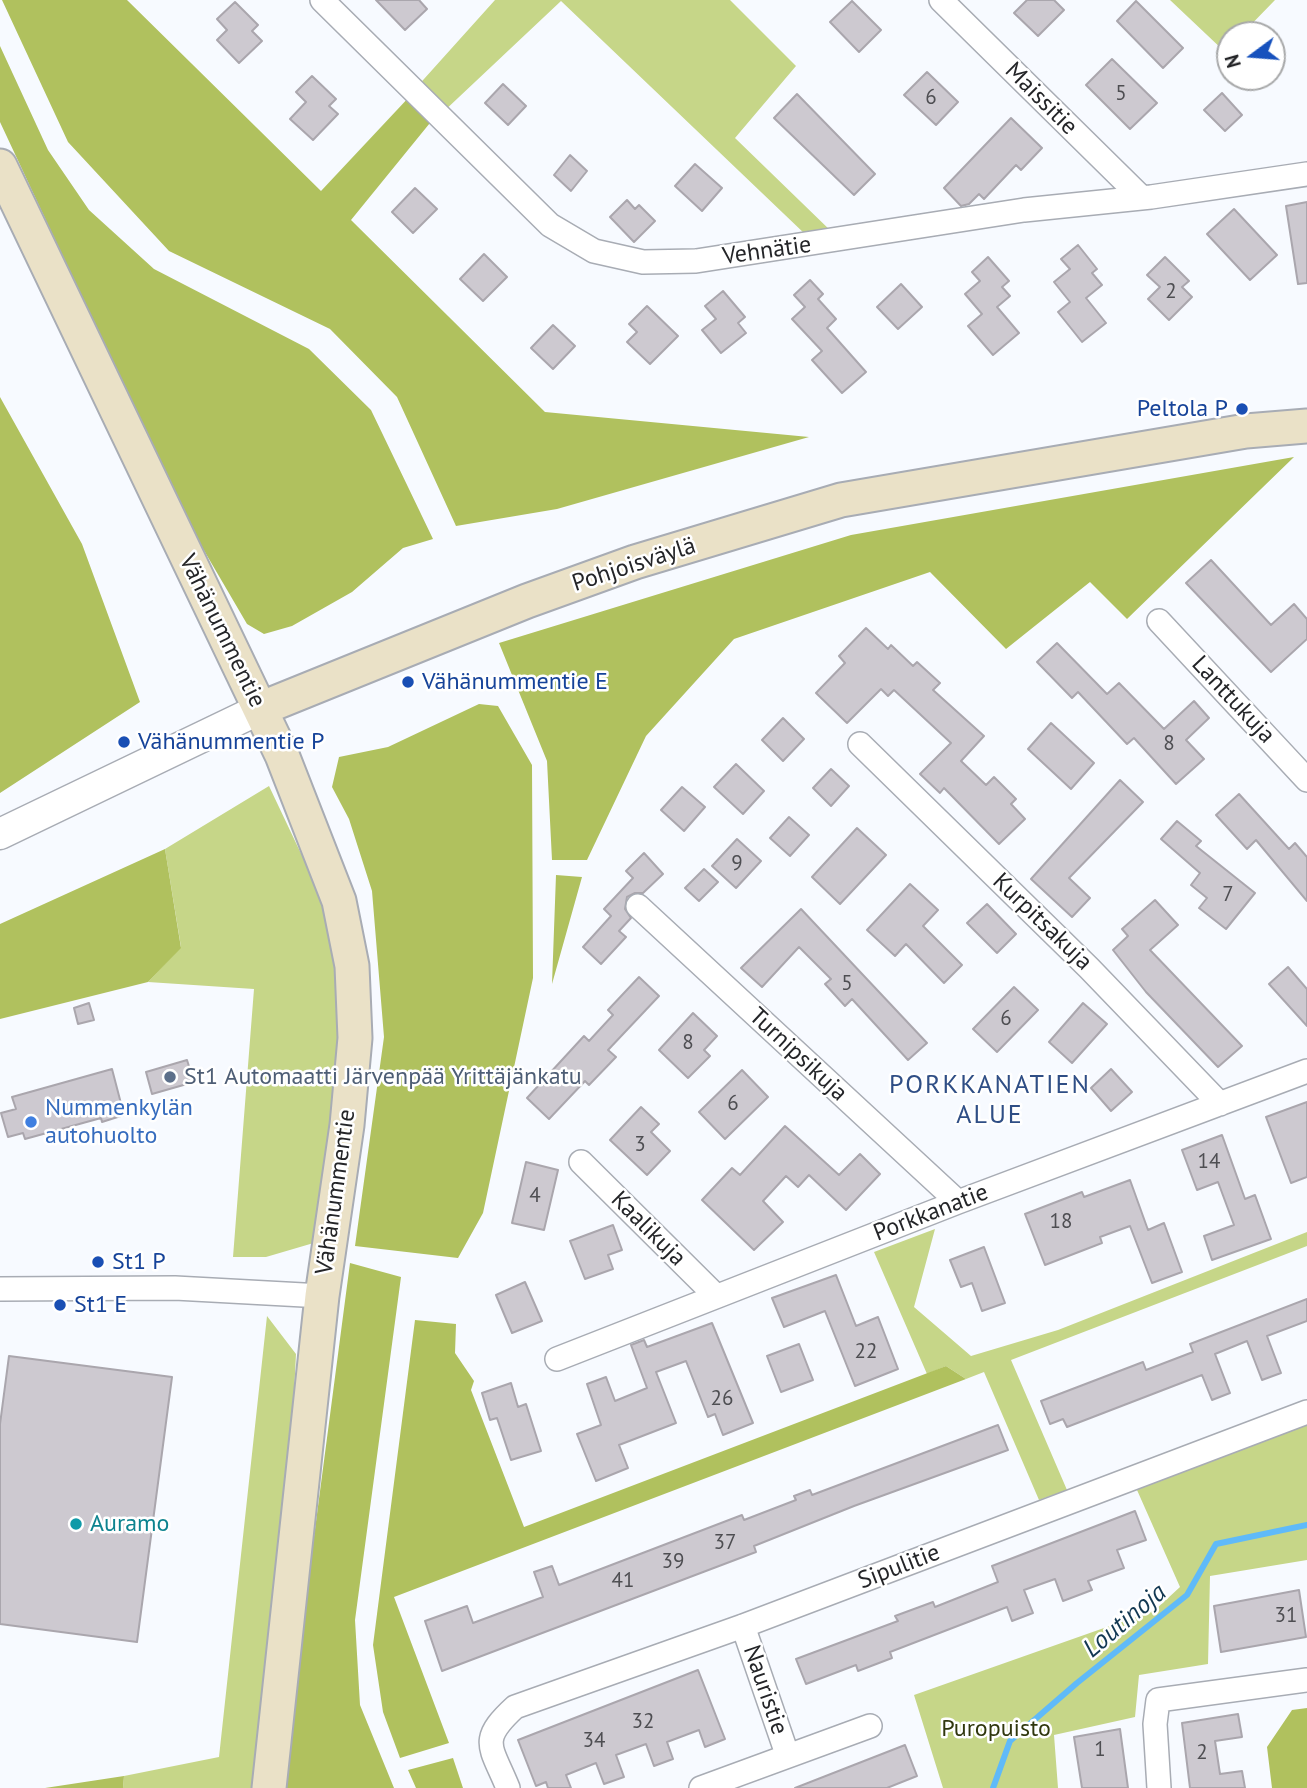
<!DOCTYPE html>
<meta charset="utf-8">
<style>
body{margin:0}
#map{position:relative;width:1307px;height:1788px;overflow:hidden;background:#f7faff;font-family:"PT Sans",sans-serif}
canvas{display:block}
.north{position:absolute;left:1216px;top:21px;width:70px;height:70px;box-sizing:border-box;background:#fff;border:2px solid #a7a8a9;border-radius:50%;rotate:254deg;font-size:19px;font-weight:700;line-height:28px;text-align:center;color:#242528}
.north::after{content:'';display:block;margin:auto;width:24px;height:32px;background:#1651bd;clip-path:polygon(50% 0,100% 100%,50% 72%,0 100%)}
</style>
<div id="map">
<canvas width="1307" height="1788"></canvas>
<div class="north">N</div>
</div>
<script>
const ctx = document.querySelector('canvas').getContext('2d');
ctx.lineJoin = 'round';
function paint(path, color) {
  ctx.fillStyle = color;
  ctx.fill(path, 'evenodd');
}
function strokePath(path, color, width, dash) {
  ctx.strokeStyle = color;
  ctx.lineWidth = width;
  ctx.lineCap = dash ? 'butt' : 'round';
  ctx.setLineDash(dash || []);
  ctx.stroke(path);
}
function write(font, color, halo, rows, align = 'center') {
  ctx.font = font + ' "PT Sans",sans-serif';
  ctx.lineWidth = 5;
  ctx.setLineDash([]);
  ctx.textBaseline = 'middle';
  ctx.strokeStyle = halo;
  ctx.fillStyle = color;
  for (const [text, x, y, turn = 0] of rows) {
    ctx.save();
    ctx.translate(x, y);
    ctx.rotate((+turn || 0) * Math.PI / 180);
    ctx.textAlign = isNaN(turn) ? turn : align;
    if (halo) ctx.strokeText(text, 0, 0);
    ctx.fillText(text, 0, 0);
    ctx.restore();
  }
}
paint(new Path2D(`
 M495,0H730L796,66L735,138L833,233L806,235L561,1L441,114L415,89Z
 M1170,0H1275L1241,35H1230V47L1225,52Z
 M269,786L323,900L345,1011L317,1242L266,1257H233L254,989L148,982L181,947L165,849Z
 M935,1229L914,1307L971,1356L1058,1330L1307,1232V1246L1011,1360L1067,1490L1039,1500L984,1372L966,1379L946,1366L927,1374L874,1252Z
 M267,1316L296,1354L274,1788H123L124,1776L219,1757Z
 M1307,1419V1560L1210,1576L1208,1664L1139,1675L1135,1717L1054,1735L1058,1788H943L914,1695L1155,1610L1180,1587L1137,1490L1146,1486L1143,1481Z`), '#c6d688');
paint(new Path2D(`
 M2,0H127L321,191L411,95L434,118L351,220L545,412L809,437L557,509L456,526L397,397L330,329L169,251L68,142Z
 M0,46L48,150L89,210L154,269L309,349L371,410L433,539L403,548L352,592L292,626L264,634L247,624L185,518L0,122Z
 M0,397L82,544L140,702L0,793Z
 M1294,457L1127,619L1090,582L1006,649L930,572L734,639L646,736L587,860H552L547,761L499,643L851,535Z
 M479,704L498,706L532,765L533,978L483,1213L458,1258L355,1246L384,1037L372,891L349,819L332,787L339,757L388,747Z
 M165,849L181,948L148,982L0,1019V924Z
 M556,875L582,877L552,984Z
 M350,1263L401,1277L355,1620L360,1705L394,1788H283L284,1765Z
 M415,1320L456,1324L455,1353L474,1381L471,1390L524,1527L946,1366L966,1379L394,1597L449,1743L400,1758L383,1712L373,1645Z
 M1307,1708V1788H1272L1267,1747L1292,1710Z
 M453,1758L463,1788H416L408,1770Z
 M124,1776L123,1788H45Z`), '#b0c15e');
strokePath(new Path2D(`
 M993,1788L1010,1741L1077,1683L1187,1595L1216,1544L1307,1525`), '#5fbaf9', 6);
const building = new Path2D(`
 M376,0H419L427,9L405,30Z
 M1027,0H1054L1064,10L1038,36L1014,13Z
 M852,1L881,30L859,52L830,22Z
 M1136,1L1183,48L1163,68L1117,21Z
 M235,2L258,25L252,31L262,41L239,63L217,40L227,30L217,19Z
 M1112,59L1157,103L1130,129L1086,85Z
 M927,72L958,102L936,125L904,95Z
 M312,76L336,99L329,106L338,114L313,140L290,119L306,102L296,92Z
 M503,84L526,106L508,125L485,103Z
 M1222,93L1242,115L1225,131L1204,110Z
 M797,94L875,174L854,195L774,118Z
 M1011,118L1042,148L1021,170L1016,165L984,199L979,194L969,204L961,206L944,188Z
 M570,155L587,171L571,191L554,175Z
 M695,164L722,188L702,211L675,186Z
 M415,188L437,209L413,233L392,212Z
 M627,200L635,209L639,205L655,221L634,242L610,217Z
 M1307,202V283L1298,284L1286,206Z
 M1234,209L1277,255L1250,280L1207,234Z
 M1078,245L1097,269L1092,273L1102,285L1086,298L1106,323L1082,342L1058,312L1070,302L1054,282L1070,269L1061,259Z
 M484,254L507,277L483,301L460,279Z
 M988,257L1009,281L1002,287L1010,296L997,307L1019,333L993,355L968,326L982,314L965,294L980,281L972,272Z
 M1165,257L1189,281L1182,287L1192,297L1169,320L1148,299L1160,287L1147,275Z
 M810,280L823,294L818,299L836,319L827,328L866,372L842,393L812,360L822,351L792,319L805,307L794,295Z
 M901,284L922,307L898,329L877,307Z
 M723,291L745,317L738,323L746,333L721,353L702,330L716,319L705,306Z
 M647,306L678,336L650,364L627,342L637,332L629,324Z
 M553,325L575,346L553,369L531,348Z
 M1211,560L1271,625L1294,604L1307,619V639L1271,672L1186,583Z
 M866,628L888,649L891,645L913,666L917,662L940,683L933,690L984,736L961,761L986,785L994,777L1016,799L1011,804L1025,819L999,844L944,788L940,793L920,774L951,743L894,690L888,696L881,689L847,723L816,693L845,663L839,656Z
 M1057,643L1107,694L1119,683L1164,729L1194,701L1209,718L1186,740L1204,759L1176,784L1134,738L1127,744L1078,692L1072,698L1037,662Z
 M783,718L804,739L783,761L762,740Z
 M1051,723L1094,763L1071,789L1028,749Z
 M736,764L764,791L743,814L714,787Z
 M831,769L849,786L831,806L813,788Z
 M1120,780L1143,802L1069,878L1090,898L1072,917L1031,879Z
 M682,787L705,807L684,831L661,810Z
 M1239,794L1289,849L1295,843L1307,857V901L1256,840L1247,849L1216,815Z
 M789,817L809,835L790,856L770,838Z
 M1177,821L1201,841L1196,846L1255,893L1226,929L1199,908L1207,898L1191,885L1200,873L1161,839Z
 M857,828L886,855L840,904L812,877Z
 M737,839L761,861L736,888L712,866Z
 M644,853L663,874L643,893H635L627,897L625,909L631,918L619,931L626,937L601,964L583,947L611,916L604,909L633,878L626,871Z
 M704,869L718,882L699,901L685,888Z
 M910,884L938,910L923,926L962,965L944,983L906,944L895,956L867,930Z
 M1155,900L1178,925L1150,950L1242,1046L1218,1067L1146,992L1113,950L1128,936L1122,929Z
 M987,904L1016,934L997,953L967,923Z
 M801,909L927,1043L908,1060L852,999L845,1006L825,984L831,979L799,947L762,987L741,968Z
 M1288,967L1307,989V1026L1269,984Z
 M639,977L659,996L608,1050L616,1057L589,1085L585,1081L549,1119L527,1098L584,1036L589,1041L613,1015L608,1010Z
 M1014,987L1038,1010L997,1052L973,1029Z
 M89,1003L94,1020L78,1024L74,1008Z
 M1083,1003L1107,1024L1072,1063L1049,1042Z
 M693,1013L717,1036L704,1050L710,1056L688,1078L659,1050Z
 M187,1060L194,1082L152,1094L146,1072Z
 M112,1069L124,1115L102,1122L101,1118L25,1139L23,1133L8,1137L1,1113L16,1109L12,1097Z
 M1111,1069L1132,1092L1111,1111L1091,1088Z
 M742,1070L768,1097L725,1139L699,1112Z
 M1307,1102V1177L1291,1183L1266,1117Z
 M641,1107L659,1124L651,1132L670,1151L647,1175L610,1140Z
 M785,1126L839,1175L860,1154L880,1174L846,1210L809,1175L798,1187L786,1176L763,1201L783,1222L754,1250L702,1200L732,1168L740,1175Z
 M1222,1135L1245,1199L1255,1195L1271,1239L1212,1260L1204,1236L1234,1225L1218,1182L1197,1190L1182,1150Z
 M526,1162L558,1170L544,1230L512,1223Z
 M1130,1180L1148,1230L1164,1223L1182,1272L1152,1283L1130,1226L1100,1237L1102,1243L1045,1265L1025,1214L1082,1192L1084,1197Z
 M613,1225L622,1250L608,1255L613,1269L585,1279L570,1241Z
 M984,1247L1005,1303L982,1311L972,1283L961,1287L950,1260Z
 M836,1275L856,1326L878,1317L898,1369L855,1386L825,1311L784,1327L772,1298Z
 M525,1282L542,1321L512,1333L496,1295Z
 M1307,1299V1321L1267,1336L1281,1373L1262,1380L1247,1341L1215,1354L1230,1393L1212,1400L1202,1375L1067,1427L1063,1419L1050,1424L1041,1401L1143,1362L1146,1370L1193,1352L1190,1344Z
 M712,1323L753,1423L723,1435L715,1414L708,1417L686,1361L656,1372L676,1423L619,1445L628,1468L596,1481L577,1434L601,1425L587,1384L606,1377L615,1401L647,1388L631,1345L644,1340L647,1347Z
 M799,1344L813,1380L781,1392L767,1356Z
 M9,1356L172,1377L137,1642L0,1624V1424Z
 M511,1383L518,1407L526,1404L541,1451L511,1460L497,1418L490,1420L482,1393Z
 M998,1425L1008,1450L854,1506L754,1546L756,1552L442,1671L425,1621L467,1606L473,1623L543,1597L534,1572L552,1566L559,1585L742,1515L744,1520L796,1500L794,1496L810,1490L812,1495Z
 M1135,1511L1146,1540L1117,1550L1124,1568L1088,1581L1092,1590L1063,1601L1055,1579L1024,1590L1033,1613L1012,1621L1007,1607L890,1652L892,1658L858,1671L856,1665L806,1684L796,1659L898,1621L895,1616L933,1602L935,1607L998,1582L992,1566Z
 M1299,1590L1306,1637L1221,1652L1214,1606Z
 M698,1670L725,1739L705,1747L699,1730L667,1742L673,1759L654,1766L646,1744L616,1755L624,1777L604,1784L596,1763L566,1775L571,1788H548L546,1782L536,1786L518,1740Z
 M1238,1714L1242,1737L1215,1741L1220,1774L1242,1771L1245,1788H1190L1182,1723Z
 M1120,1729L1128,1788H1082L1074,1737Z
 M905,1745L917,1776L887,1788H795Z`);
paint(building, '#cdc9d0');
strokePath(building, '#aaa6ad', 2);
const minor = new Path2D(`
 M322,0L550,225L594,251L643,262L696,261L1024,210L1151,197L1307,174
 M941,0L1141,197
 M1159,621L1307,780
 M860,744L1089,968L1220,1104
 M638,906L958,1202
 M581,1162L716,1296
 M0,1289L175,1288L322,1296
 M557,1359L958,1202L1307,1071
 M743,1626L787,1754
 M508,1788C491,1746 478,1741 515,1707L743,1626L1307,1412
 M701,1788L870,1726
 M1159,1788L1155,1724L1158,1700L1307,1680`);
const tertiary = new Path2D(`
 M0,834L260,709`);
const secondary = new Path2D(`
 M0,166L282,755L339,901L352,966L355,1038L347,1125L322,1296L269,1788
 M260,709L527,601L635,562L841,500L1246,431L1307,426`);
strokePath(minor, '#a8acb4', 26);
strokePath(tertiary, '#a8acb4', 33);
strokePath(secondary, '#a8acb4', 37);
strokePath(minor, '#fff', 23);
strokePath(tertiary, '#fff', 30);
strokePath(secondary, '#eae1c7', 33);
for (const [x, y, r, color] of [
 [1242,409,7,"#1a4fb4"],
 [408,682,7,"#1a4fb4"],
 [124,742,7,"#1a4fb4"],
 [170,1077,7,"#5c6f8a"],
 [31,1122,7,"#3f7fe0"],
 [98,1262,7,"#1a4fb4"],
 [60,1305,7,"#1a4fb4"],
 [76,1524,7,"#0f9aa8"]
]) {
  const dot = new Path2D();
  dot.arc(x, y, r, 0, 2 * Math.PI);
  ctx.fillStyle = color;
  ctx.fill(dot);
  strokePath(dot, '#fff', 2.5);
}
write('21px', '#4e4e52', null, [
 ["5",1121,94],
 ["6",931,98],
 ["2",1171,292],
 ["8",1169,744],
 ["9",737,864],
 ["7",1228,895],
 ["5",847,984],
 ["6",1006,1019],
 ["8",688,1043],
 ["6",733,1104],
 ["3",640,1145],
 ["14",1209,1162],
 ["4",535,1196],
 ["18",1061,1222],
 ["22",866,1352],
 ["26",722,1399],
 ["37",725,1543],
 ["39",673,1562],
 ["41",623,1581],
 ["31",1286,1616],
 ["32",643,1722],
 ["34",594,1741],
 ["1",1100,1750],
 ["2",1202,1753]
]);
write('24px', '#242528', '#fff', [
 ["Maissitie",1041,99,45],
 ["Vehnätie",767,251,-8],
 ["Pohjoisväylä",634,565,-18],
 ["Vähänummentie",222,631,64],
 ["Lanttukuja",1233,700,47],
 ["Kurpitsakuja",1042,922,44],
 ["Turnipsikuja",798,1055,43],
 ["Vähänummentie",336,1192,-82],
 ["Porkkanatie",931,1213,-21],
 ["Kaalikuja",648,1229,45],
 ["Sipulitie",899,1567,-21],
 ["Nauristie",765,1690,71]
]);
write('24px', '#164399', '#fff', [
 ["Peltola P",1228,409,"right"],
 ["Vähänummentie E",422,682],
 ["Vähänummentie P",138,742],
 ["St1 P",112,1262],
 ["St1 E",74,1305]
], 'left');
write('24px', '#4e5e75', '#fff', [
 ["St1 Automaatti Järvenpää Yrittäjänkatu",184,1077]
], 'left');
write('24px', '#366cbe', '#fff', [
 ["Nummenkylän",45,1108],
 ["autohuolto",45,1136]
], 'left');
write('24px', '#0d838f', '#fff', [
 ["Auramo",90,1524]
], 'left');
write('24px', '#30370d', '#fff', [
 ["Puropuisto",996,1729]
]);
ctx.letterSpacing = '2px';
write('26px', '#2f4e85', '#fff', [
 ["PORKKANATIEN",990,1086],
 ["ALUE",990,1116]
]);
ctx.letterSpacing = '0px';
write('italic 26px', '#123852', '#fff', [
 ["Loutinoja",1125,1621,-40]
]);
</script>
